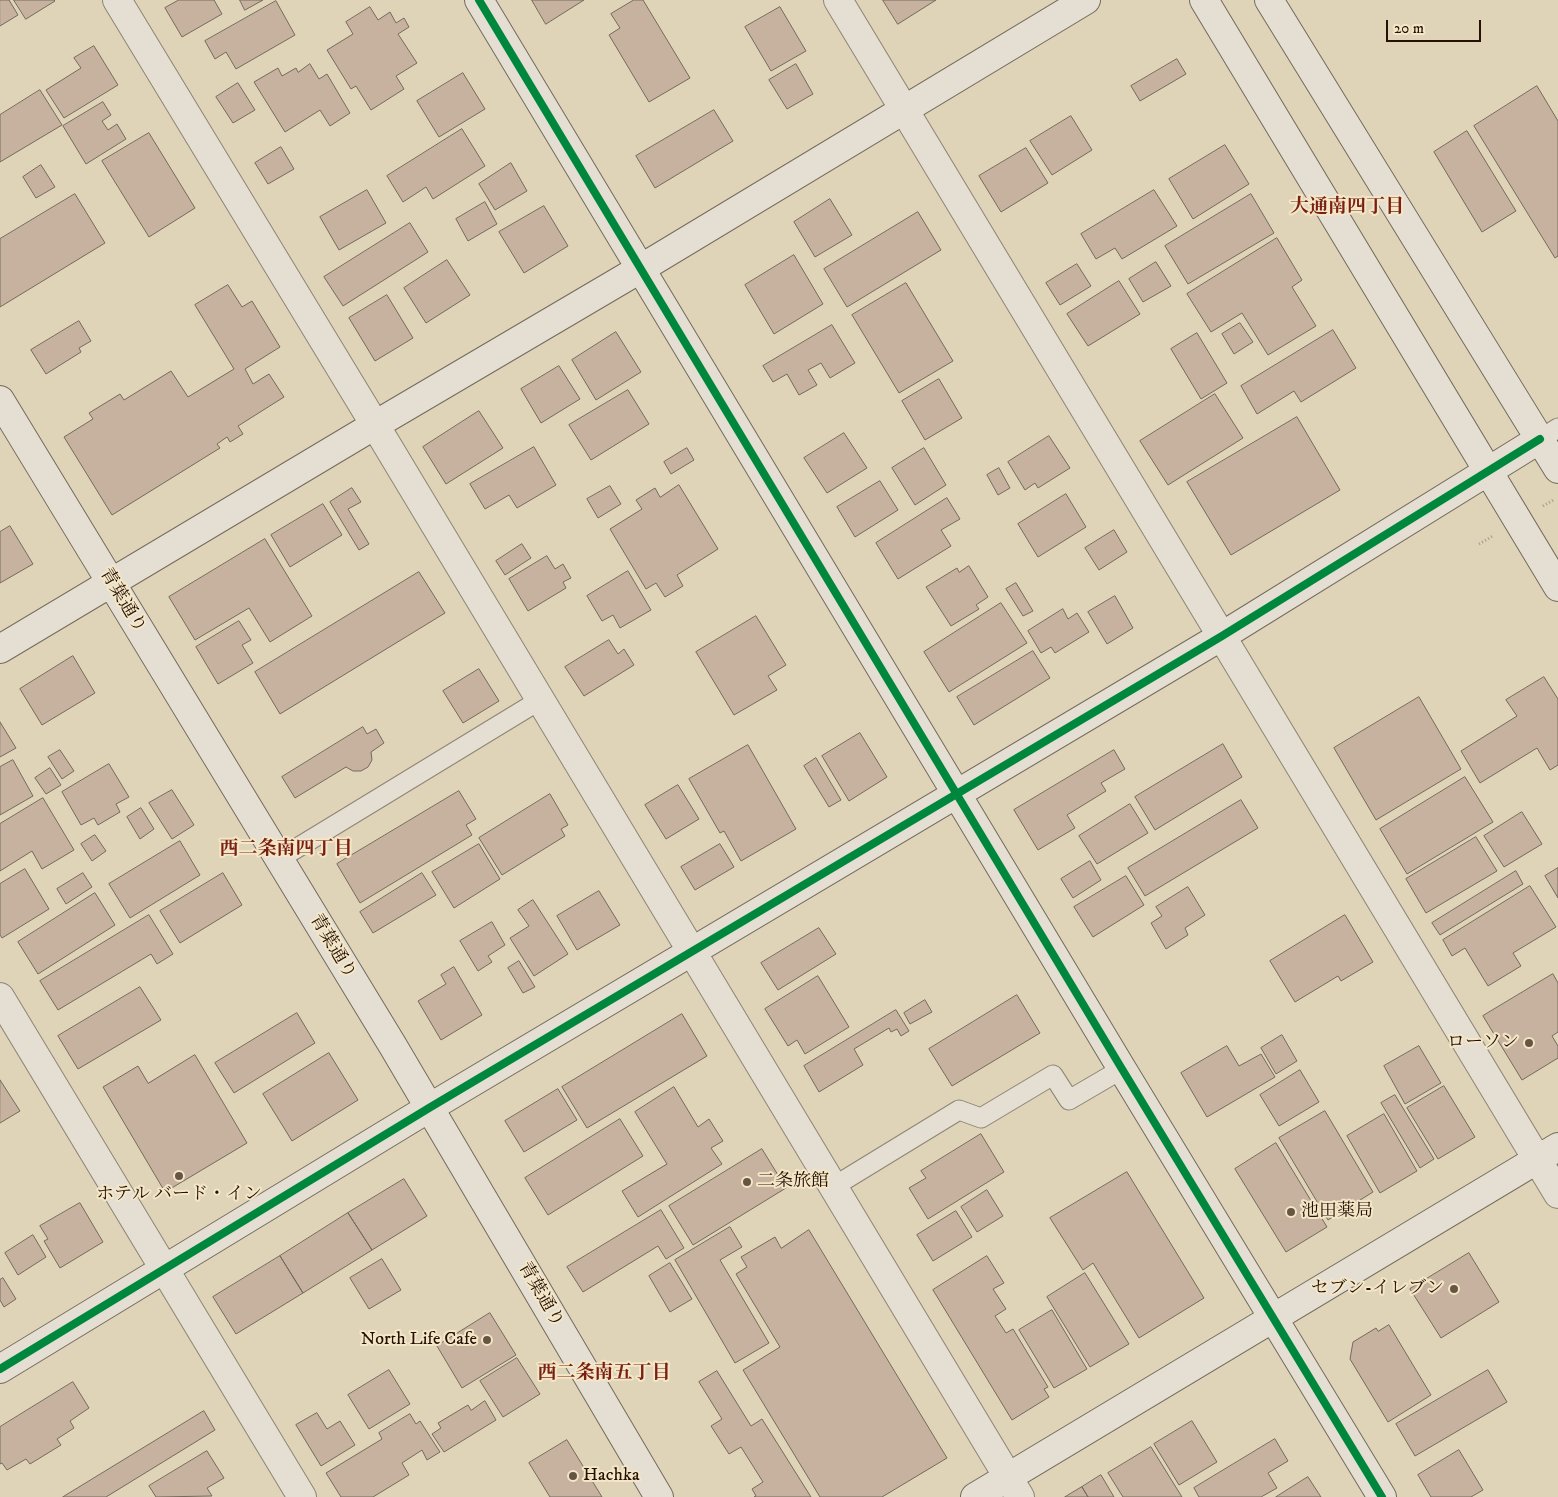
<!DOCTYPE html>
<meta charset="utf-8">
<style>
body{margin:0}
#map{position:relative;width:1558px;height:1497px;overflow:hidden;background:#dfd4b8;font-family:"IM FELL DW Pica",serif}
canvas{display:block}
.scale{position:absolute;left:1386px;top:20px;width:95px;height:22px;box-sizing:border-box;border:2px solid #261006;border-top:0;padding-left:6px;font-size:15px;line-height:18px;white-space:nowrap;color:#261006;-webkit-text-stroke:4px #f4e7c7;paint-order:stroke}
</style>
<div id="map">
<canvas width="1558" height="1497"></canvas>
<div class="scale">20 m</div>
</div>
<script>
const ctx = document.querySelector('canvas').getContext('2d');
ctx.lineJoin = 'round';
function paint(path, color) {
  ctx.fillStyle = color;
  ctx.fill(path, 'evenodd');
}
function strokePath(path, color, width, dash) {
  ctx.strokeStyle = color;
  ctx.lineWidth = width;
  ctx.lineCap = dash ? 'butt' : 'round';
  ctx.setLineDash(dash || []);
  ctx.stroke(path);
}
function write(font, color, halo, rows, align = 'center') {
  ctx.font = font + ' "IM FELL DW Pica","Noto Serif JP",serif';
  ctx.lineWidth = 4;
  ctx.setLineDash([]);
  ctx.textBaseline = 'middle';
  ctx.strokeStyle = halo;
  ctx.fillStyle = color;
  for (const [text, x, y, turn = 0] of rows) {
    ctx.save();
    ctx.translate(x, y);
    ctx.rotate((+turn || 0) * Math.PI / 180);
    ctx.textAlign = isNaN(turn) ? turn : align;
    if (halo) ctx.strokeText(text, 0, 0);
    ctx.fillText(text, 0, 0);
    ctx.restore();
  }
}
const building = new Path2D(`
 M0,0H9L18,15L0,26Z
 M14,0H54L55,1L26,19Z
 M179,0H214L222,14L182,37L165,8Z
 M240,0H263L245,10Z
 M532,0H584L546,24Z
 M634,0H643L690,78L649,102L609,35L620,28L611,14Z
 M883,0H936L898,24Z
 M276,1L295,35L236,69L226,52L215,59L205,41Z
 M370,7L378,20L390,12L396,23L404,18L409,27L398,34L417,63L396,76L404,89L371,110L356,86L351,89L327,50L353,34L346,22Z
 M780,7L806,51L771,71L745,27Z
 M94,46L118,85L64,118L46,90L81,68L74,58Z
 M1177,59L1186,74L1140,101L1131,86Z
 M310,64L319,79L327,74L350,113L330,126L320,110L285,132L254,82L278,68L282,76L296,68L298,72Z
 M796,64L813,94L787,109L769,80Z
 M463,73L485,109L439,137L417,101Z
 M238,83L255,110L233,123L216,97Z
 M1537,86L1558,121V256L1555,258L1474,126Z
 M40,90L62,125L0,162V115Z
 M103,102L111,115L102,121L108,130L117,124L126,139L86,164L63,126Z
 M714,110L733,141L655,188L636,156Z
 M1071,116L1092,150L1052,175L1030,141Z
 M462,129L485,166L433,199L426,187L403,202L387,176Z
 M1467,131L1516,211L1482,232L1434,152Z
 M149,133L195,208L149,237L102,161Z
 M1225,145L1249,184L1193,219L1169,179Z
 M281,147L294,169L268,184L255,163Z
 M1026,148L1048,183L1001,212L979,176Z
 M511,163L527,191L495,210L479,184Z
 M41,165L55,187L36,198L23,177Z
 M367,190L386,223L339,250L320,217Z
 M1154,190L1177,226L1122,259L1115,248L1096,259L1081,234Z
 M75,194L105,243L0,307V239Z
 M1251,194L1274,233L1188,284L1165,246Z
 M830,199L852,235L815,257L794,222Z
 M485,202L497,224L468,241L456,219Z
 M544,206L568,246L524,273L499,232Z
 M918,212L941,250L847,307L824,269Z
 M410,223L428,252L343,306L324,277Z
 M1277,238L1302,280L1292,287L1316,326L1268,355L1242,313L1211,332L1187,294Z
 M794,255L823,304L774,334L745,285Z
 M447,260L470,295L426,323L404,288Z
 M1156,262L1171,286L1143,302L1129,279Z
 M1077,264L1091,286L1060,305L1046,283Z
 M1119,281L1140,314L1088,346L1067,314Z
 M906,283L953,361L899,393L852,315Z
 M228,285L242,307L252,301L280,347L245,369L253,384L269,374L284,397L238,426L243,434L230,442L227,437L217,444L220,448L112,515L64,437L93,419L89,413L120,394L124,400L171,371L188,397L234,369L195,305Z
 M387,295L413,338L375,361L349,318Z
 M79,321L91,341L79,348L81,352L46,374L31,350Z
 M1240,323L1253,342L1234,354L1222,334Z
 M832,325L855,363L830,378L821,363L808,370L817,385L799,395L787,374L773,382L763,366Z
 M1333,330L1356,368L1301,402L1294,391L1257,414L1241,386Z
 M616,332L641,372L596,400L572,360Z
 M1197,333L1227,383L1201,399L1171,349Z
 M559,366L580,399L541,423L521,389Z
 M939,379L962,418L925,440L902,401Z
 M628,390L649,424L591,460L569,425Z
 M1215,394L1243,438L1168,485L1140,441Z
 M479,411L503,448L446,484L423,447Z
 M1297,417L1340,490L1231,555L1187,482Z
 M844,433L867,468L827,493L804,458Z
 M1049,436L1070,468L1038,488L1035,483L1025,490L1008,462Z
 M534,447L556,485L517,508L509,495L485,509L470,484Z
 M687,448L694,460L671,474L664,462Z
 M924,448L946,485L915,505L892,468Z
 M999,468L1010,488L998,495L987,475Z
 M880,481L898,510L855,537L837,507Z
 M679,485L718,549L677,575L683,586L665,597L656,583L646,589L610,529L642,509L636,500L655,488L660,497Z
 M610,486L621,504L598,518L587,499Z
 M352,488L361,502L348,509L369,544L359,550L330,502Z
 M1066,494L1086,527L1038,557L1018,524Z
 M947,498L960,519L941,530L951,546L898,579L876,543Z
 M323,504L342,535L290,567L271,535Z
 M10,526L33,564L0,583V532Z
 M1114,530L1127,552L1099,570L1085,548Z
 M265,539L312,616L270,642L249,608L195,640L169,597Z
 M522,544L531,558L505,575L496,561Z
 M547,556L555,569L563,564L571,578L563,582L566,588L528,611L509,579Z
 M969,566L988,597L976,605L979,609L951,626L926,587L957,568L959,572Z
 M628,571L651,610L620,628L613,615L602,621L587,596Z
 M419,572L445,613L280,714L255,672Z
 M1016,583L1033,611L1023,616L1006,589Z
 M1115,596L1133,628L1107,644L1088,612Z
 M1001,603L1027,643L949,692L924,652Z
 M1063,609L1068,619L1077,613L1089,632L1055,653L1051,647L1041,653L1028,631Z
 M756,616L786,665L768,676L777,690L734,715L696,652Z
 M239,621L251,640L242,645L253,663L218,684L196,647Z
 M609,640L618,654L624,649L634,665L584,696L565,667Z
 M1033,651L1050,678L974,725L957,697Z
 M73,656L95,693L42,725L20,689Z
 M479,669L499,701L463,723L443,691Z
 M1544,677L1558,699V765L1550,770L1537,748L1480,783L1461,751L1517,716L1506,700Z
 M1419,697L1461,769L1376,820L1334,748Z
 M0,722L16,748L0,757Z
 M363,727L367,734L376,729L384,743L371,752L372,760L368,767L361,771H353L346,767L295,798L282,777Z
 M860,733L887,777L849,801L822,756Z
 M1223,744L1242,777L1155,830L1135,797Z
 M748,745L796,829L741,861L724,831L720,833L689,779Z
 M60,750L74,771L62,779L48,757Z
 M1114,750L1125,769L1101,783L1106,791L1067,815L1075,828L1038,850L1014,810Z
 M816,758L841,800L829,807L804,766Z
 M13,760L33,796L0,815V767Z
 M109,764L129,797L116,804L120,812L98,825L94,818L81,825L62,792Z
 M50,768L61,785L46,794L35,778Z
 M1465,777L1493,822L1407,874L1380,829Z
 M678,785L699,819L666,839L645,805Z
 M172,790L194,825L172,839L149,803Z
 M459,791L476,819L466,825L472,835L360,903L337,864Z
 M550,794L568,825L561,829L565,836L502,875L479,838Z
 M43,798L74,850L42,869L32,851L0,871V824Z
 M1241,800L1258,828L1145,896L1128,868Z
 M1130,804L1148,833L1097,864L1079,836Z
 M141,808L154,829L140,839L127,817Z
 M1522,812L1542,844L1504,867L1484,836Z
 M95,835L106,851L92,861L81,844Z
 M1476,837L1497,871L1426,913L1406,879Z
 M180,841L200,875L130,918L109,884Z
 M479,844L500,879L454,908L432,872Z
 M720,844L734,867L695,890L681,867Z
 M1090,861L1101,880L1073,898L1061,879Z
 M1558,868V898L1545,876Z
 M25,869L49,909L2,938L0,935V884Z
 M1516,871L1523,884L1440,935L1432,923Z
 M83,873L92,887L66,904L57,889Z
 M223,873L242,905L180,943L160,911Z
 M422,873L436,895L373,933L360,912Z
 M1126,876L1144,905L1093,937L1074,907Z
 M1530,886L1556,927L1513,953L1521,966L1488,986L1465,948L1452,956L1443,940Z
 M1188,887L1205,915L1185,928L1188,935L1166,949L1151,923L1162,916L1156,907Z
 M599,891L620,925L577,950L557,916Z
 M95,893L115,925L38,974L18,942Z
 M533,900L568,954L534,976L510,938L529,926L518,910Z
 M149,915L173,954L157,964L151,954L58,1010L40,981Z
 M1345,915L1373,962L1341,981L1338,976L1295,1002L1270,961Z
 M492,922L505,945L488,956L492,962L478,971L460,941Z
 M819,928L836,954L778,990L761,963Z
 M519,961L535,987L523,993L508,968Z
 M454,967L482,1015L441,1040L418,1001L446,984L441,975Z
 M1553,974L1558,983V1032L1552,1036L1558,1046V1058L1522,1080L1483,1016Z
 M818,976L849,1027L805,1054L797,1040L788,1046L765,1009Z
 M140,987L161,1020L78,1069L58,1036Z
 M1017,995L1040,1033L952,1086L929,1049Z
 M925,1000L932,1012L910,1024L904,1013Z
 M896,1010L909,1031L901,1036L897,1029L891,1032L889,1028L854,1049L863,1065L819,1092L804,1066Z
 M297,1013L315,1043L234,1093L215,1063Z
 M682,1014L707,1056L587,1128L562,1087Z
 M1282,1035L1297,1061L1276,1074L1261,1048Z
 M1227,1046L1239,1066L1261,1054L1275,1077L1207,1117L1181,1073Z
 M1419,1046L1441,1083L1405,1104L1384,1066Z
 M329,1053L358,1100L292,1141L263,1094Z
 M195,1055L247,1143L165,1192L103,1087L138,1066L148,1083Z
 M1300,1070L1319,1102L1279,1126L1260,1095Z
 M0,1080L20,1111L0,1123Z
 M1444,1086L1475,1137L1438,1159L1407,1108Z
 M674,1087L698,1127L709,1119L723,1141L711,1148L722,1164L638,1217L622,1191L667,1164L635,1112Z
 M558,1089L577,1120L524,1152L505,1121Z
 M1395,1095L1434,1159L1420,1168L1381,1103Z
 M1325,1111L1373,1192L1328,1220L1279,1138Z
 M1384,1114L1417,1171L1380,1193L1347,1136Z
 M620,1119L643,1156L548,1215L525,1178Z
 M981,1134L1004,1172L928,1219L909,1188L926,1178L921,1171Z
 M1276,1143L1327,1227L1286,1252L1235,1169Z
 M762,1149L786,1188L693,1245L669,1206Z
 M1127,1172L1204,1298L1139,1338L1093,1263L1083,1270L1050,1218Z
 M404,1179L427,1216L372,1250L348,1213Z
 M987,1190L1003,1216L977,1232L961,1207Z
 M80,1203L103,1242L60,1268L44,1241L48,1239L40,1226Z
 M661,1210L684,1248L666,1259L658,1246L583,1292L567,1267Z
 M956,1211L972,1237L933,1261L917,1235Z
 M348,1213L372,1250L303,1293L280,1256Z
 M730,1227L742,1247L720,1260L769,1343L735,1363L675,1260Z
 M809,1230L947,1458L882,1497H820L743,1370L780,1347L736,1274L747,1267L741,1257L775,1237L781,1248Z
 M33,1235L46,1257L18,1275L5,1253Z
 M1469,1253L1499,1302L1441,1338L1410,1289Z
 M280,1256L303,1293L236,1334L213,1297Z
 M987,1256L1004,1283L993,1289L1006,1309L995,1316L1006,1333L1013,1329L1048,1387L1044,1389L1049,1397L1012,1420L933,1290Z
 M382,1259L401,1290L369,1309L350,1278Z
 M670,1263L692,1299L670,1312L649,1276Z
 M1085,1273L1129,1344L1090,1367L1047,1297Z
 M3,1278L16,1299L4,1307L0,1300V1280Z
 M1052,1310L1087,1369L1054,1388L1019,1330Z
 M490,1313L516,1355L462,1388L437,1346Z
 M1389,1325L1431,1395L1388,1422L1350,1359L1353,1342L1376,1328L1378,1331Z
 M517,1358L540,1394L503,1417L480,1381Z
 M389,1370L410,1404L369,1429L348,1395Z
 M1488,1370L1507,1402L1415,1456L1396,1424Z
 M717,1371L751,1426L762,1419L811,1497H754L756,1496L752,1489L763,1482L741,1447L729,1454L711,1426L722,1419L699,1382Z
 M73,1382L89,1408L70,1421L74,1428L57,1439L61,1445L30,1464L26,1459L7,1470L2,1463L0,1464V1427Z
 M485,1401L496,1420L444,1452L432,1434L441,1428L438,1423L468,1405L471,1410Z
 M204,1411L215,1430L106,1497H63Z
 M317,1413L327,1429L340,1421L355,1445L321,1466L296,1425Z
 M410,1414L416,1424L420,1421L440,1452L427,1460L422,1450L402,1463L409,1475L373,1497H341L326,1473L382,1439L379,1433Z
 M1192,1421L1217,1462L1179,1485L1154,1444Z
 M1275,1439L1288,1461L1268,1473L1277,1488L1261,1497H1199L1194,1488Z
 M567,1440L602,1497H550L529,1463Z
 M1151,1447L1182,1497H1123L1108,1473Z
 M1459,1450L1483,1490L1471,1497H1431L1418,1475Z
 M207,1451L224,1478L207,1488L212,1496L156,1497L149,1486Z
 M1101,1475L1114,1497H1088L1082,1487Z
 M1308,1477L1321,1497H1276Z
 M1082,1487L1088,1497H1065Z`);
paint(building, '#c6b29f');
strokePath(building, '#746a5c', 1);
const lane = new Path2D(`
 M1540,439L1558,428
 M279,859L540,700
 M833,1187L959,1110L981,1118L1053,1075L1069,1100L1122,1069`);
const street = new Path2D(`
 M117,0L375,425L1020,1497
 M838,0L1558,1194
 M0,997L302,1497`);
const secondary = new Path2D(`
 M479,0L1122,1069L1382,1497
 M1204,0L1558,587
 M1269,0L1558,469
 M0,400L393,1046L659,1497
 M0,649L375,425L640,269L1086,0
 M0,1369L429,1108L1222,636L1540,439
 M975,1497L1558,1147`);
strokePath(lane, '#8e8474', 21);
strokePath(street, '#8e8474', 30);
strokePath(secondary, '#746a5c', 30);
strokePath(new Path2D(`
 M1543,506L1555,499
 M1479,544L1493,536`), '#a0998e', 3, [1, 2.5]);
strokePath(lane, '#e4dfd2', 19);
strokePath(street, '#e4dfd2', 28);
strokePath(secondary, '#e4dfd2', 28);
strokePath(new Path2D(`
 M479,0L1122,1069L1382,1497
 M0,1369L429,1108L1222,636L1540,439`), '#00873e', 8);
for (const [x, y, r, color] of [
 [1529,1043,5,"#675544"],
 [179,1176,5,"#675544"],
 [747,1182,5,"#675544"],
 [1291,1212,5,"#675544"],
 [1454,1289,5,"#675544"],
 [487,1340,5,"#675544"],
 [573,1476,5,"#675544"]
]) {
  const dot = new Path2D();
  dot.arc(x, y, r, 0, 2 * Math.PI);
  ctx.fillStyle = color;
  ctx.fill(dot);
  strokePath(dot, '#f4e7c7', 2);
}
write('18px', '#261006', '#f4e7c7', [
 ["青葉通り",122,601,59],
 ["青葉通り",332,947,59],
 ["青葉通り",540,1295,60]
]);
write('18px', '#261006', '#f4e7c7', [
 ["ローソン",1519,1043],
 ["二条旅館",757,1182,"left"],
 ["ホテル バード・イン",179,1195,"center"],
 ["池田薬局",1301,1212,"left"],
 ["セブン-イレブン",1444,1289],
 ["North Life Cafe",477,1340],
 ["Hachka",583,1476,"left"]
], 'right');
write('bold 19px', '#7a1f14', '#f4e7c7', [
 ["大通南四丁目",1347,208],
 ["西二条南四丁目",286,850],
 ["西二条南五丁目",604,1374]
]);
</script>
